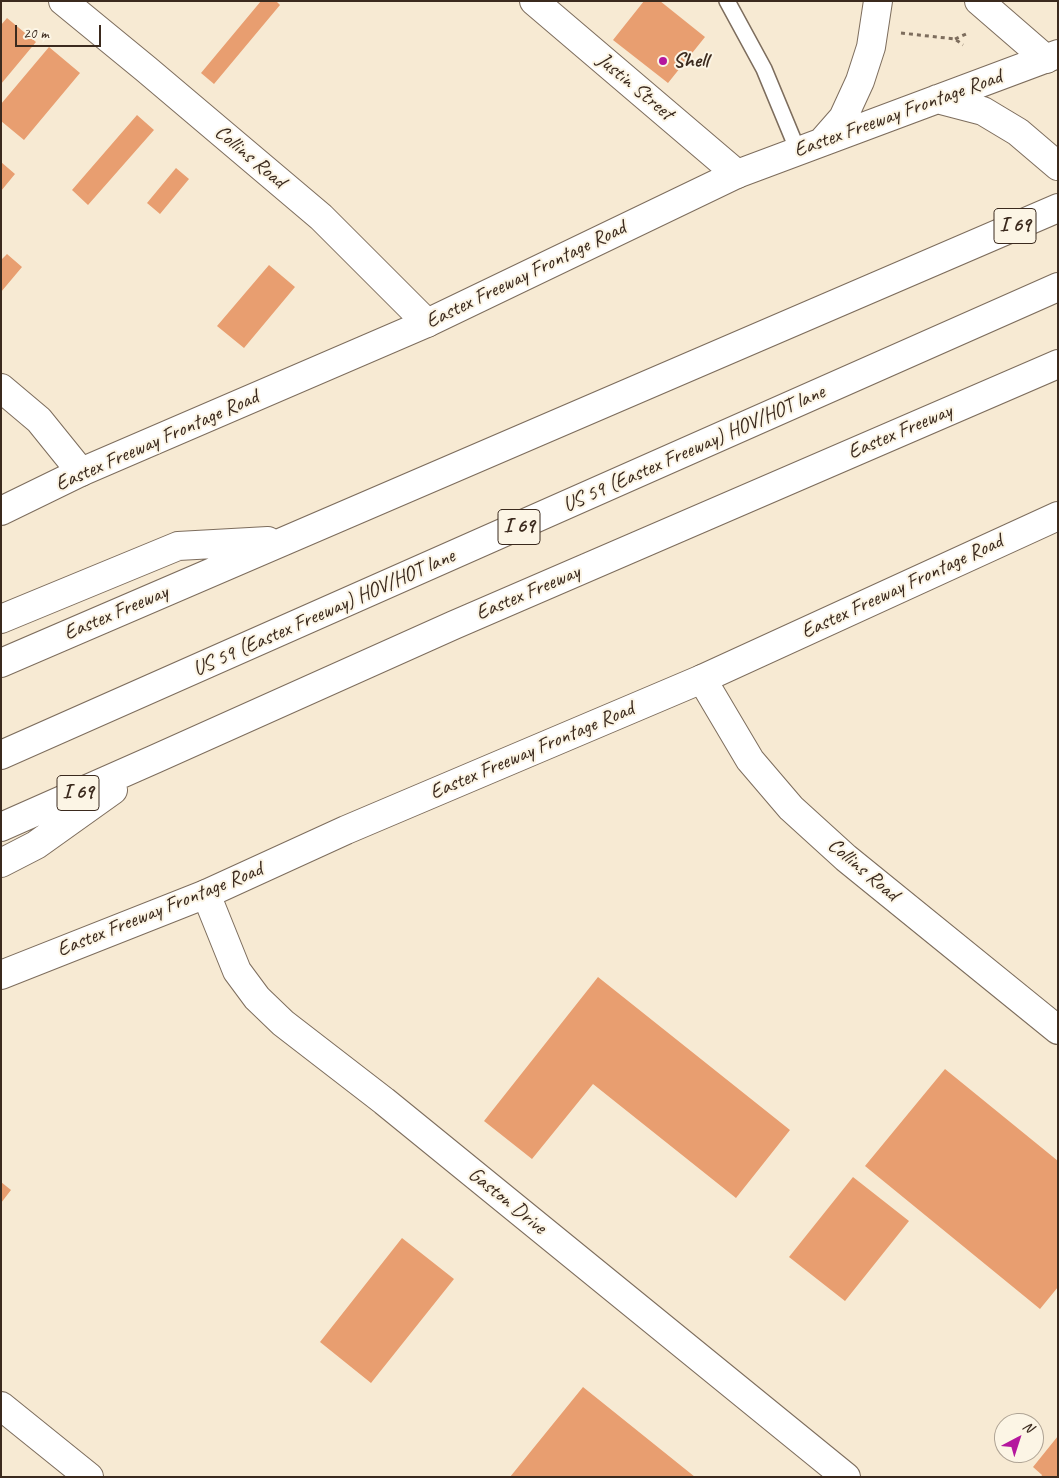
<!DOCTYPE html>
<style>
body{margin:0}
#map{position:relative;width:1059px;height:1478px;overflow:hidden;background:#f7ead3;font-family:Caveat,sans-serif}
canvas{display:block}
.frame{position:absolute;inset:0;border:2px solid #3b2a1e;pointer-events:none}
.north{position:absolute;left:994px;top:1413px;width:50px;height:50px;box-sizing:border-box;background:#fcf5e5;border:1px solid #afa495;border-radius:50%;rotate:40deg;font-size:14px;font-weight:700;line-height:20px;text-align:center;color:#3b2a1e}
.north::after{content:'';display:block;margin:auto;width:18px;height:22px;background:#b5179e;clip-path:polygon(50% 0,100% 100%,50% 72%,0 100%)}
.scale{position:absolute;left:15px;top:25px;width:86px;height:22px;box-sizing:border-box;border:2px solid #3b2a1e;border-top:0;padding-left:6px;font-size:15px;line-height:18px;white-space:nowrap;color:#3b2a1e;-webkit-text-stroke:4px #fcf5e5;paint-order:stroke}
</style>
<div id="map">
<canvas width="1059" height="1478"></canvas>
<div class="frame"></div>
<div class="north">N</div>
<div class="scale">20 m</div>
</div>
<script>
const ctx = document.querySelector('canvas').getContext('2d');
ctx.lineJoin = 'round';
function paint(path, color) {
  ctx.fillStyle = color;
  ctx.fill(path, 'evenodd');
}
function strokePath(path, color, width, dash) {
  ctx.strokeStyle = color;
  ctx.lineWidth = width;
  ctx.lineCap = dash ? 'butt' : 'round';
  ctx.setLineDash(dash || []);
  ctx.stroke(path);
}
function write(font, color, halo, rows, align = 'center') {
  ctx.font = font + ' Caveat,sans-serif';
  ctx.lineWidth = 4;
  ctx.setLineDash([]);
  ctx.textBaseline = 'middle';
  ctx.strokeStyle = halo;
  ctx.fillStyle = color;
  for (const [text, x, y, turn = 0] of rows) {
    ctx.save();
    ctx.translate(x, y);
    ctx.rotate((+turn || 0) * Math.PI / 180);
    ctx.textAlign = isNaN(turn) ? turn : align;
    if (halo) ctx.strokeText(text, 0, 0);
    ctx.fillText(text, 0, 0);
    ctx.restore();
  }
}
paint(new Path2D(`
 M261,1H276L280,5L214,84L201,73Z
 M644,1H660L705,37L668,83L613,40Z
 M7,18L36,42L1,84V25Z
 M49,47L80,73L24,140L1,121V104Z
 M137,115L154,130L88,205L72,190Z
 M1,162L15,174L1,191Z
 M176,168L189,179L160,214L147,203Z
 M7,254L22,267L1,292V260Z
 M269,265L295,287L244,348L217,326Z
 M598,977L790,1130L736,1198L593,1084L532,1159L484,1121Z
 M945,1069L1058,1161V1287L1040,1309L865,1166Z
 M853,1177L909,1221L845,1301L789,1257Z
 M1,1182L11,1190L1,1203Z
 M402,1238L454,1279L371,1383L320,1342Z
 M583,1387L695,1477H510Z
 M1058,1436V1477H1041L1042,1475L1033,1467Z`), '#e89e70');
const service = new Path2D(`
 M727,1L764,69L798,151`);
const minor = new Path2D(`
 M63,1L146,69L321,217L427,323
 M534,1L737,174
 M1,388L39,420L81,472
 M702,679L750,760L791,808L846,858L1058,1030
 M206,894L237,971L257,998L283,1023L384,1101L846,1477
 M1,1406L89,1477`);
const tertiary = new Path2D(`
 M979,1L1046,59`);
const secondary = new Path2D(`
 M937,99L983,111L1018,132L1058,166
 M822,142L843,118L860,81L871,47L878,1
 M1,511L81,472L427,323L737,174L1058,54
 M1,975L206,894L346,830L702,679L1058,516`);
const motorway = new Path2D(`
 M1,619L178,546L268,541
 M1,663L1058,208
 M1,755L1058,287
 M1,827L155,759L454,625L1058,364
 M1,863L36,845L113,790`);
strokePath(service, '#7d6d5d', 18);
strokePath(minor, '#7d6d5d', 30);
strokePath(tertiary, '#7d6d5d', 30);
strokePath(secondary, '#7d6d5d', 30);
strokePath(motorway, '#7d6d5d', 30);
strokePath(new Path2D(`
 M901,33L955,39L963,45
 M955,39L966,34`), '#7d6d5d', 3, [4, 4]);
strokePath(service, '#fff', 15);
strokePath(minor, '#fff', 28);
strokePath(tertiary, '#fff', 28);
strokePath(secondary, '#fff', 28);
strokePath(motorway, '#fff', 28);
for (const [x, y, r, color] of [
 [663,61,5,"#b5179e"]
]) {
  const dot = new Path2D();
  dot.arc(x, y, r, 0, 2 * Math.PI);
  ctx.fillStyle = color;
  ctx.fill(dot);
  strokePath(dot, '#fcf5e5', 2);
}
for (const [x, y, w] of [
 [1015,226,42],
 [519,527,42],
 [78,793,42]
]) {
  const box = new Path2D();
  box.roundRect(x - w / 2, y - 17.5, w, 35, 4);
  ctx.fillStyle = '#fcf5e5';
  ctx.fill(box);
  strokePath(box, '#3b2a1e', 1);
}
write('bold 20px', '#3b2a1e', null, [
 ["I 69",1015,226],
 ["I 69",519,527],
 ["I 69",78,793]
]);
write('bold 21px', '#3b2a1e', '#fcf5e5', [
 ["Shell",673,61]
], 'left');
write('21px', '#3b2a1e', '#fcf5e5', [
 ["Justin Street",635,87,40],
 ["Eastex Freeway Frontage Road",898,114,-20],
 ["Collins Road",250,157,40],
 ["Eastex Freeway Frontage Road",526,275,-26],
 ["Eastex Freeway",900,432,-23],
 ["Eastex Freeway Frontage Road",157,441,-24],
 ["US 59 (Eastex Freeway) HOV/HOT lane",694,449,-24],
 ["Eastex Freeway Frontage Road",902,587,-25],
 ["Eastex Freeway",528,593,-23],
 ["Eastex Freeway",116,613,-23],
 ["US 59 (Eastex Freeway) HOV/HOT lane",324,613,-24],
 ["Eastex Freeway Frontage Road",532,751,-23],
 ["Collins Road",863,870,40],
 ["Eastex Freeway Frontage Road",160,910,-22],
 ["Gaston Drive",507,1201,39]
]);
</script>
